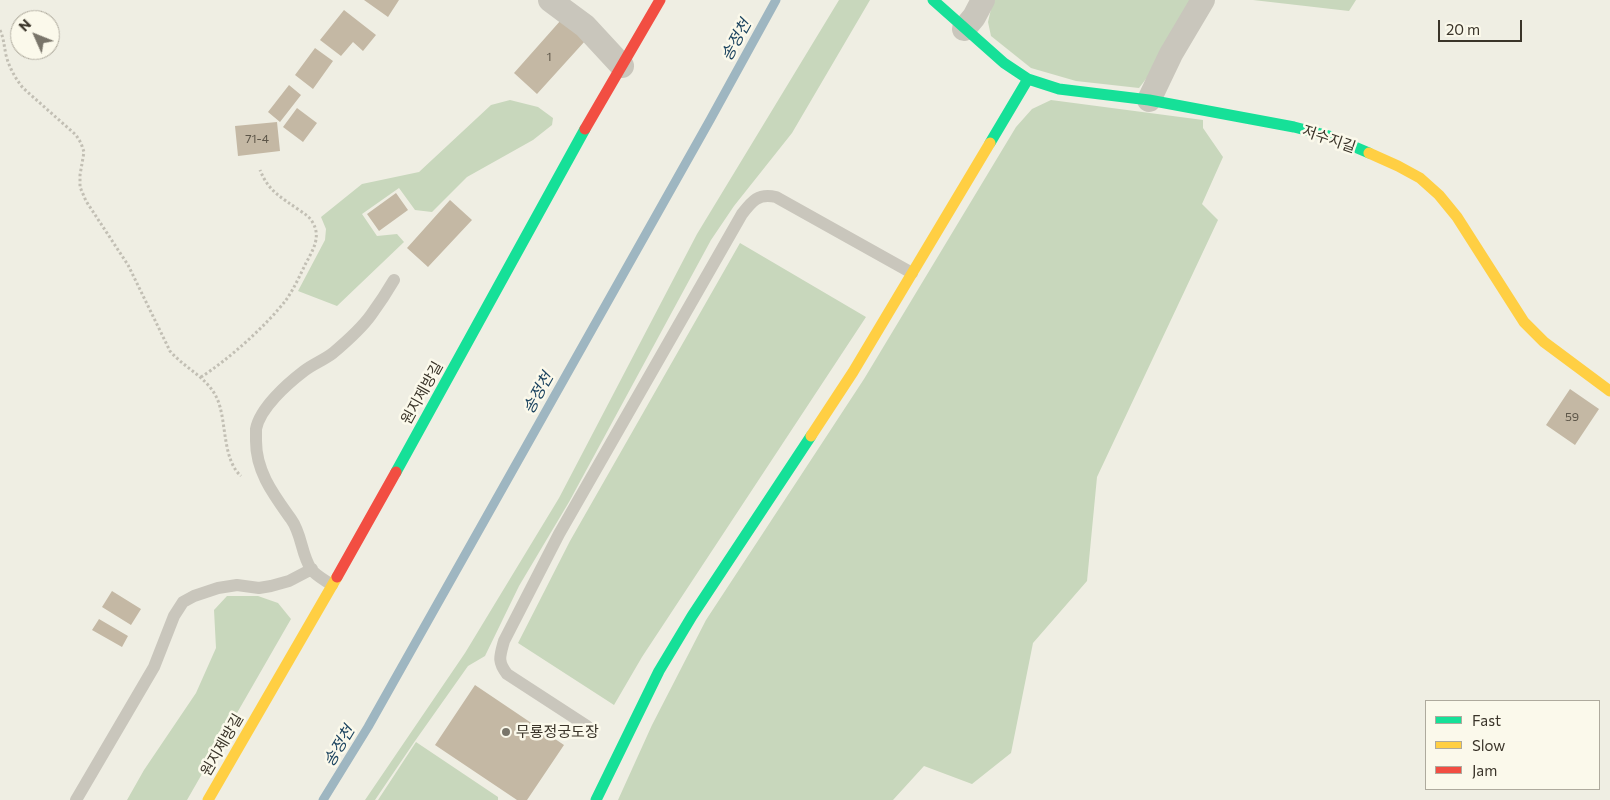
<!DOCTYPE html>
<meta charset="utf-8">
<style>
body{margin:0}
#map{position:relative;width:1610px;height:800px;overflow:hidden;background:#efeee3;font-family:Commissioner,sans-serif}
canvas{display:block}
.legend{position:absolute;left:1425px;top:700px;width:175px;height:90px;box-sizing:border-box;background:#fbf9eb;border:1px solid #aeaa9d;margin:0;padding:6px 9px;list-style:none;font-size:15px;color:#3a3429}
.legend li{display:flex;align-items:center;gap:10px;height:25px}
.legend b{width:25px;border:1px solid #aeaa9d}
.north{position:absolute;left:10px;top:10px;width:50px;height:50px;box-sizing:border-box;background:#fbf9eb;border:1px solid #aeaa9d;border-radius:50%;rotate:314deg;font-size:14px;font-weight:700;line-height:20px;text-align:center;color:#3a3429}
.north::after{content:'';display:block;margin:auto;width:18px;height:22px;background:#79756a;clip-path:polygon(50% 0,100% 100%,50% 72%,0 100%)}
.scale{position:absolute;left:1438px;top:20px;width:84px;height:22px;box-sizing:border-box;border:2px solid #3a3429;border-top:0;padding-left:6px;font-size:15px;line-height:18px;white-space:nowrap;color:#3a3429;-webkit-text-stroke:4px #fbf9eb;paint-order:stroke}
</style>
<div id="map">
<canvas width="1610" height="800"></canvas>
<ul class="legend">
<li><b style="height:6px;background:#16e098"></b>Fast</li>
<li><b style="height:6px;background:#ffcf43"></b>Slow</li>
<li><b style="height:6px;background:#f24e42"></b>Jam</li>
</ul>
<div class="north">N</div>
<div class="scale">20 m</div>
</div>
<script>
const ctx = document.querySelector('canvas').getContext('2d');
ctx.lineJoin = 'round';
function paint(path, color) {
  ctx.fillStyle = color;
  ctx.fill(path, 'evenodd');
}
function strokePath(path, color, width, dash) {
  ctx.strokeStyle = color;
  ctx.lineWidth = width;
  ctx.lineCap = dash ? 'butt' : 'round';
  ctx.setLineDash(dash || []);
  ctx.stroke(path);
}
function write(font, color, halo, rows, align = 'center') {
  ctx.font = font + ' Commissioner,"Noto Sans KR",sans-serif';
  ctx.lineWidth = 5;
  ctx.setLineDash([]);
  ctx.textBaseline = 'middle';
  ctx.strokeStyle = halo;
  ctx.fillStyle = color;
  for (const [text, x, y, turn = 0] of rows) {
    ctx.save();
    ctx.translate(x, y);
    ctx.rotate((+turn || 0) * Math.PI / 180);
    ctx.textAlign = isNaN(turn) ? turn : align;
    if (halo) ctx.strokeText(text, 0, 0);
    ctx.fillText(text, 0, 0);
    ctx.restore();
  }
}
paint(new Path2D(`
 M839,0H870L792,133L734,206L711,240L569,502L519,586L485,656L468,666L415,741L375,800H365L465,653L559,498L697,234Z
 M993,0H1192L1153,70L1139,88L1076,81L1031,68L991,36L988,22Z
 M1253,0H1356L1349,11Z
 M510,100L538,107L553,118L552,125L533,140L467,177L432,212L415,210L399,188L362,214L377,236L397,234L404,242L337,306L298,291L325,240L326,229L321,217L362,184L419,172L491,105Z
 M1051,100L1203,120V128L1223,157L1202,204L1218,220L1097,477L1087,581L1033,643L1011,753L972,784L924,766L893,800H618L652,725L706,620L864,379L1016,127L1032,109Z
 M740,243L866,317L642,657L614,705L518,643L570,541Z
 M227,596H258L278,603L291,619L187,800H127L144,770L196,693L216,648L214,610Z
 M416,742L498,797V800H378Z`), '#c8d7bc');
strokePath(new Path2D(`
 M323,800L368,727L710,120L776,0`), '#9eb6c1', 9);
paint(new Path2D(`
 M364,0H399L388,17Z
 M344,10L376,35L363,51L353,42L341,56L320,40Z
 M561,20L585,41L537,94L514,73Z
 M315,48L333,61L313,89L295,75Z
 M289,85L301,95L280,122L268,112Z
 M297,108L317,123L303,142L283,127Z
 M277,122L280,151L238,156L235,126Z
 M396,193L408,210L379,231L367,214Z
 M450,200L472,220L428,267L407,248Z
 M1570,389L1599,409L1575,445L1546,425Z
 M112,591L141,609L131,625L102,607Z
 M99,619L128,636L122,647L92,630Z
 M475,685L564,745L527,800H517L435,745Z`), '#c4b8a4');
strokePath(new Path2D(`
 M0,30C4,39 4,46 6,55C9,67 15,78 23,88L76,135L81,143L84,152L80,175V187L86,201L128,265L170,351C187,371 213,379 220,407C226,428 224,461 241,476
 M201,377C228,360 267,325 286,300C294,289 300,275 306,263C313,250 321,237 313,223C310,217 305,214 299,210C281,197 269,192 260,170`), '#c2bfb4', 3, [2.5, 2.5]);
strokePath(new Path2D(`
 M332,585C325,580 316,576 311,569C301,554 302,534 291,519C274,495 256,472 256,441C256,437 256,433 256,429C260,408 287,384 304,371C313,364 324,360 333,353C346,342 361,329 371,315C379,304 387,292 394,280
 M587,726L507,674C497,661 500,656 504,641L559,534L742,214C752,201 758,193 776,197L912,273
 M76,800L154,667L174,616L183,602L194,596L218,588L237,585L259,588L271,586L289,581L312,569`), '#c9c6bc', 12);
strokePath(new Path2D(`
 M550,0L585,26L622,66
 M964,29L974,17L983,0
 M1149,100L1171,54L1203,0`), '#c9c6bc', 24);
strokePath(new Path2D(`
 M933,0L1004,63L1028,79L1059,89L1149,100L1294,127L1329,136L1369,153
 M990,143L1028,79
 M396,472L585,129
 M596,800L659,671L692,616L811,436`), '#16e098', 11);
strokePath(new Path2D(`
 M1369,153L1398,166L1420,178L1439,195L1457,217L1524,322L1544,342L1610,391
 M811,436L853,372L990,143
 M208,800L337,577`), '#ffcf43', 11);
strokePath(new Path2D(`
 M585,129L660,0
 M337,577L396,472`), '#f24e42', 11);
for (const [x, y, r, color] of [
 [506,732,5,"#79756a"]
]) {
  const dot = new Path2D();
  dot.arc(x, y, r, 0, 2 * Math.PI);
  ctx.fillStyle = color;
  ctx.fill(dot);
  strokePath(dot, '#fbf9eb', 2);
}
write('12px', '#5c5548', null, [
 ["1",549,57],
 ["71-4",257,139],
 ["59",1572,417]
]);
write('15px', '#3a3429', '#fbf9eb', [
 ["저수지길",1329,139,19],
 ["원지제방길",422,393,-61],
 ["원지제방길",222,745,-60]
]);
write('15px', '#3a3429', '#fbf9eb', [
 ["무룡정궁도장",516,732]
], 'left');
write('italic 16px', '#1b435f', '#fbf9eb', [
 ["송정천",736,40,-61],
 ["송정천",538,393,-61],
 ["송정천",339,746,-59]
]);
</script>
